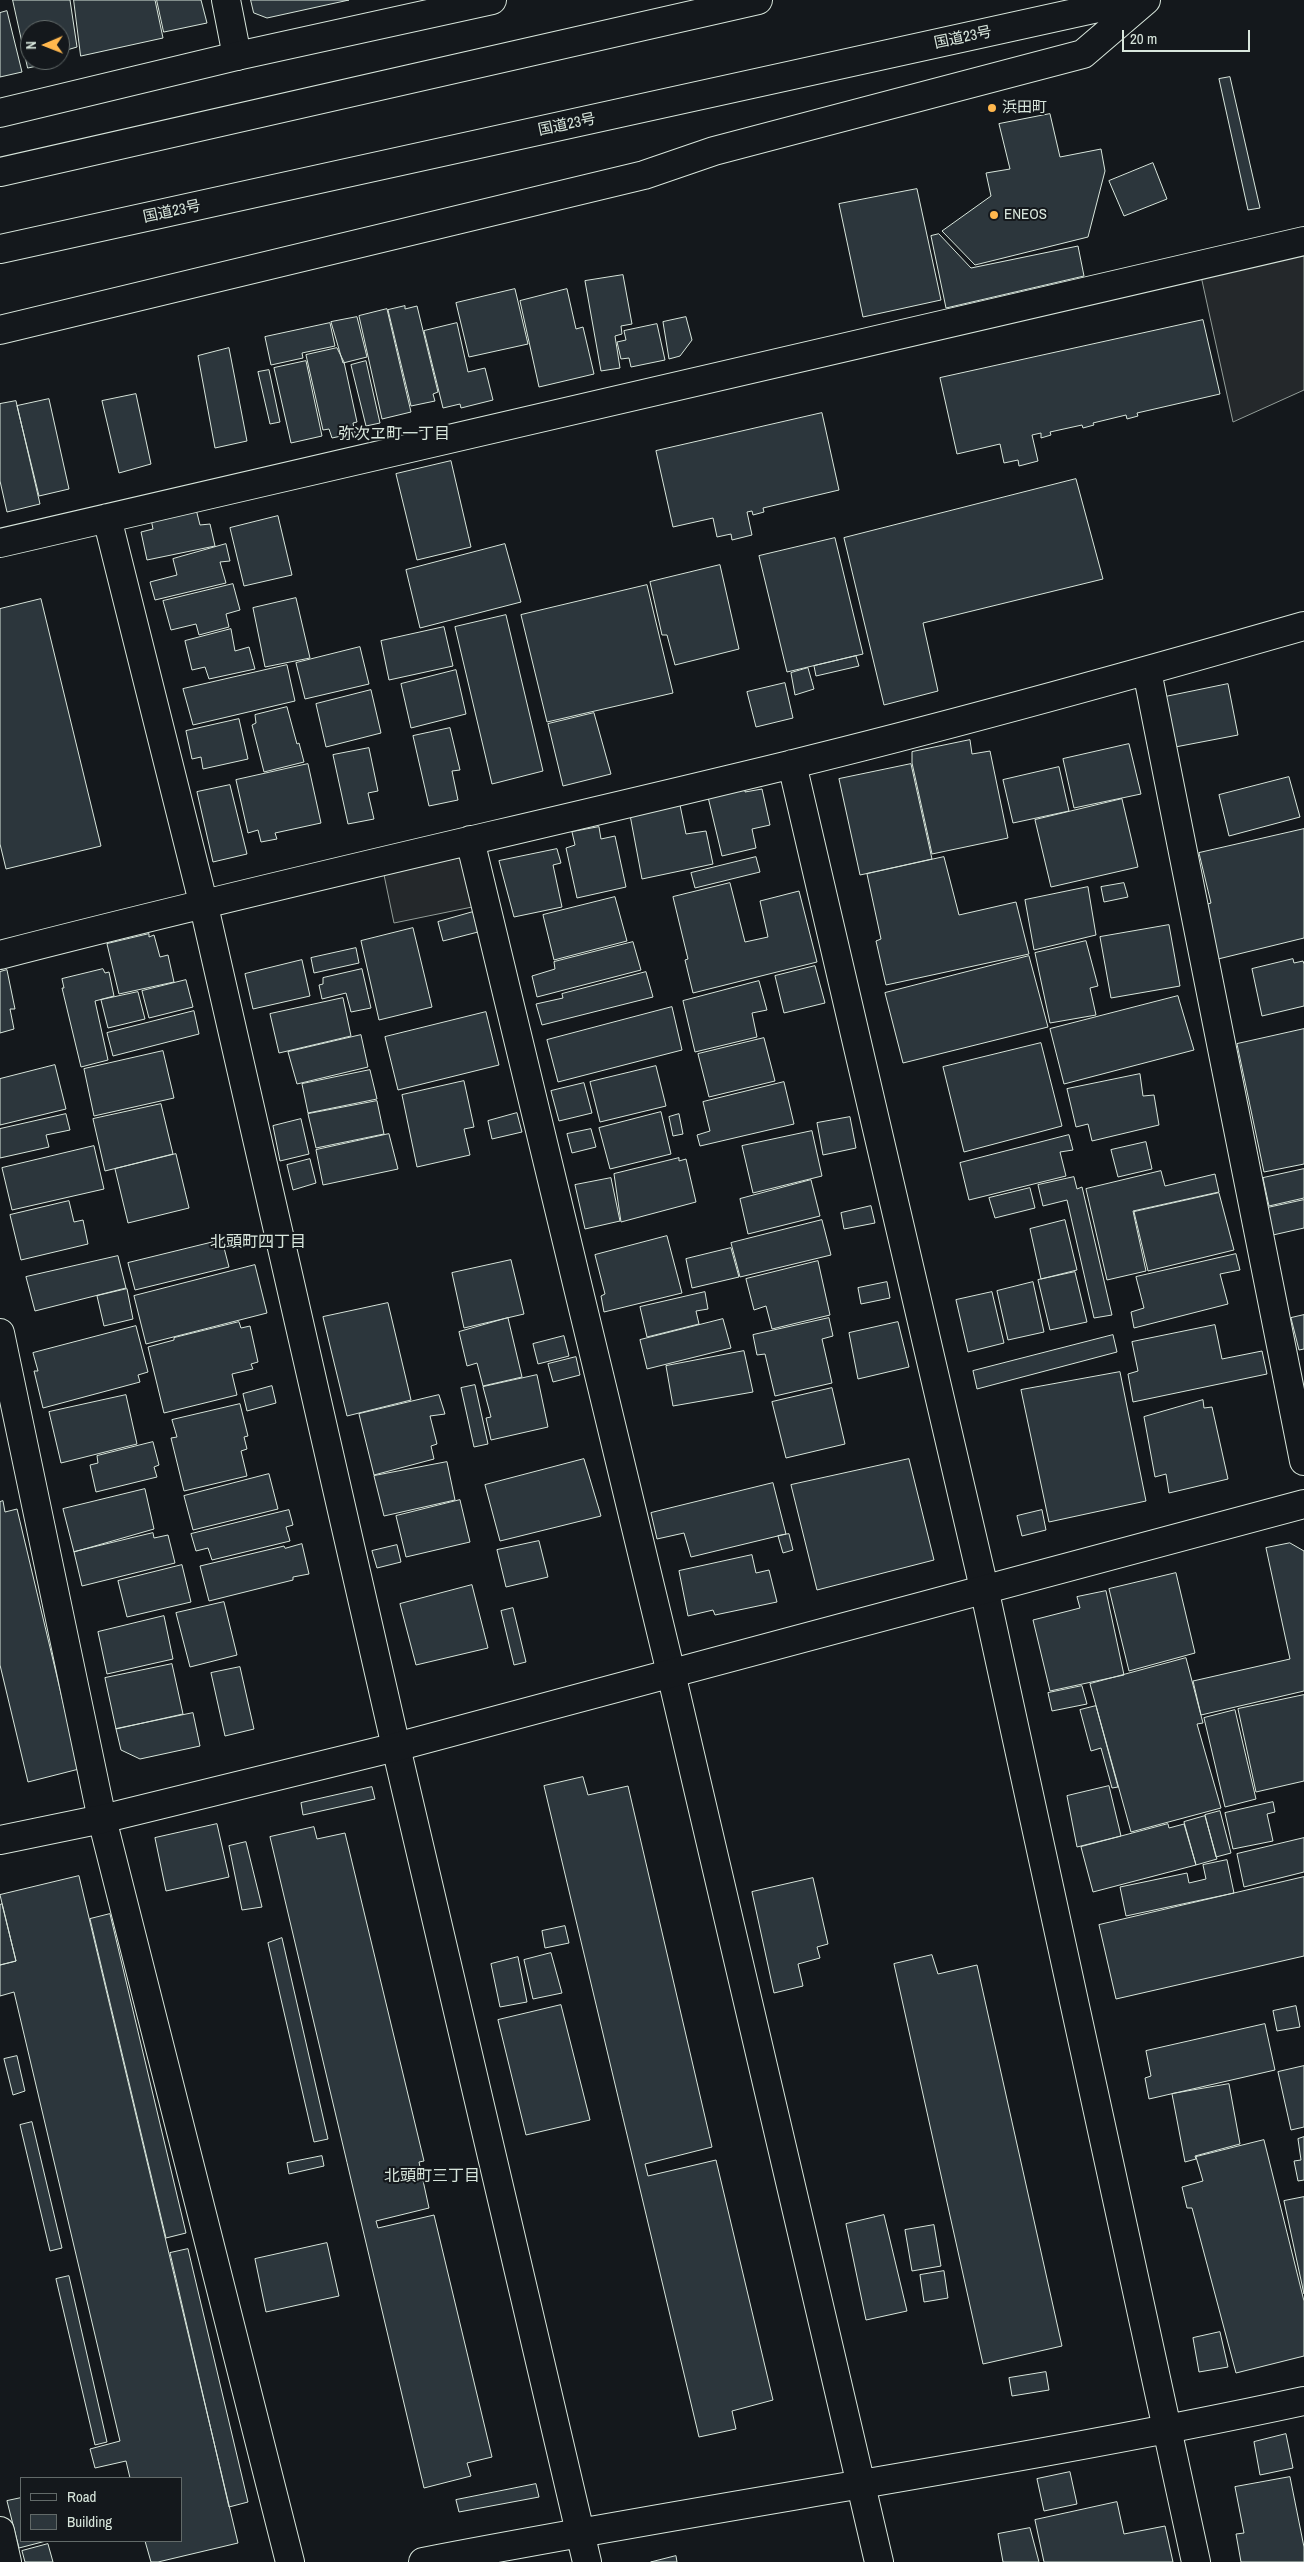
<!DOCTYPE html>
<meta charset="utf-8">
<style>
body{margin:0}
#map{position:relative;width:1304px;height:2562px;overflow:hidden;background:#14181c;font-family:"Archivo Narrow",sans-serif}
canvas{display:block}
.legend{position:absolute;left:20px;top:2477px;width:162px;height:65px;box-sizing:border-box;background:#14181c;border:1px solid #626a69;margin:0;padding:6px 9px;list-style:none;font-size:15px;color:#d8e6dc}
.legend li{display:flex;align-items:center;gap:10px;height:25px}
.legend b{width:25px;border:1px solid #626a69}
.north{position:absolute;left:20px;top:20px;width:50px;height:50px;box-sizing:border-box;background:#14181c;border:1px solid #626a69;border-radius:50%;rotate:269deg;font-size:14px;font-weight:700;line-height:20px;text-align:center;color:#d8e6dc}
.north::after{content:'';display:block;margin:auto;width:18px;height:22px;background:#ffb74d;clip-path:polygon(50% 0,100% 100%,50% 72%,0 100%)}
.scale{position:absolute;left:1122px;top:30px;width:128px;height:22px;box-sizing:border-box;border:2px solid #d8e6dc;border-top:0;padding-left:6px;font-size:15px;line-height:18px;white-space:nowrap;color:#d8e6dc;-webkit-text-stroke:4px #14181c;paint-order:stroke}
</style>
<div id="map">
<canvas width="1304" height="2562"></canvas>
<ul class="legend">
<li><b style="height:6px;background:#14181c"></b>Road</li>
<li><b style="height:14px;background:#2c363c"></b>Building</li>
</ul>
<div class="north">N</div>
<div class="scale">20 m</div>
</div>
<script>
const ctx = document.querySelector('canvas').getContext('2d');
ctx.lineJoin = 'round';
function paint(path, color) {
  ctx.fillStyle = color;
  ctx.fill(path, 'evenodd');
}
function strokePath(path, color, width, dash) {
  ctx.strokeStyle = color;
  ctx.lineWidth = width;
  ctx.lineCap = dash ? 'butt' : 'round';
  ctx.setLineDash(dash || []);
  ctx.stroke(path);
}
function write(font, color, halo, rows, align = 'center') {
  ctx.font = font + ' "Archivo Narrow","Noto Sans JP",sans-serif';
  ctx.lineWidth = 4;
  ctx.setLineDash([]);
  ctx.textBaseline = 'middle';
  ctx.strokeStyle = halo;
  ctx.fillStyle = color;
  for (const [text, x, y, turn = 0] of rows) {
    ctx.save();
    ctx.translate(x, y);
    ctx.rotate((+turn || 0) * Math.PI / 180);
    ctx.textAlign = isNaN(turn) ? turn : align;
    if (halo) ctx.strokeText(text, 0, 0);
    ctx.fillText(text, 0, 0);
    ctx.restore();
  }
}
const parking = new Path2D(`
 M1304,252V390L1233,422L1201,276Z
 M454,855L462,860L472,907L394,923L383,870Z`);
paint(parking, '#24282b');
strokePath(parking, '#939e99', 1);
const building = new Path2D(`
 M13,0H70L77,47L60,52V30H30V60H46V64L28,68Z
 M74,0H155L163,38L81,56Z
 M157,0H201L207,23L164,32Z
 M251,0H349L267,18L254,13Z
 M7,11L22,72L0,77V13Z
 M1230,77L1260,208L1248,210L1219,79Z
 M1050,114L1060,157L1101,149L1105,171L1088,237L975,265L942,231L991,196L986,173L1010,169L999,124Z
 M1153,163L1167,199L1124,216L1109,181Z
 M917,189L941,300L863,317L839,204Z
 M939,234L971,268L1078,246L1084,276L946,308L931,236Z
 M623,275L632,324L621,326L622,334L615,336L620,368L601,371L585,281Z
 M515,289L528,344L469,357L456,303Z
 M567,289L576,329L583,327L594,374L539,387L520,301Z
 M405,306V309L417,306L438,392L433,394L435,401L411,406L388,310Z
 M387,309L411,412L382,419L359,316Z
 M357,317L367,357L343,363L331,322Z
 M686,317L692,340L680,356L669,359L663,322Z
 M1203,320L1220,394L1137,413L1138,416L1127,419L1126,415L1093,423L1094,425L1083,428L1082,425L1050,432L1051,435L1041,438V433L1032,435L1038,461L1019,466L1018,460L1004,463L1000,444L957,454L940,378Z
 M330,323L335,346L302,353L303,358L271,365L265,337Z
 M457,323L468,372L485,368L493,400L461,408L460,404L443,408L424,331Z
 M657,324L665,360L631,367L629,358L621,359L617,342L626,340L624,331Z
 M229,348L247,441L215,448L198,356Z
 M337,348L344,362L357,422L353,423L355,433L332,438L329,429L323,430L306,355Z
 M306,361L322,436L291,443L274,368Z
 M366,361L380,423L366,426L351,365Z
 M269,370L280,422L270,424L258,372Z
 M136,394L151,464L119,473L102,401Z
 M49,399L69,489L39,496L17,406Z
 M16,401L40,504L7,512L0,481V404Z
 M822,413L839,490L763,508L764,512L753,515L752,511L747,512L752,535L732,540L731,534L717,537L713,518L673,527L656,451Z
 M451,461L471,547L417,560L396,474Z
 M1076,479L1103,579L923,623L938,691L884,705L844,538Z
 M196,509L200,525L210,524L215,546L147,560L141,532L153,529L151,519Z
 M278,516L292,575L244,586L230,528Z
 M835,538L863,654L787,672L759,556Z
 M226,544L230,561L220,562L226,583L155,600L150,582L177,575L173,559Z
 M505,544L521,602L420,628L406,570Z
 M720,565L739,649L675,665L667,635H662L650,582Z
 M233,584L240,610L226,614L229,627L199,635L196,624L171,630L163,601Z
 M647,585L673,693L547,722L521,615Z
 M296,598L310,658L265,667L253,608Z
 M41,599L101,846L6,869L0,844V609Z
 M506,615L543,771L492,784L455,627Z
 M444,627L453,666L389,680L381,641Z
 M231,629L235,651L249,647L255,669L209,679L205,667L192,670L185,641Z
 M360,647L369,684L305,699L296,663Z
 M856,656L859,666L816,676L814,666Z
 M287,665L295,701L193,725L183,689Z
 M808,668L814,689L795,695L791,673Z
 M456,670L466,714L411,728L401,684Z
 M785,683L793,718L756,727L747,692Z
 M1228,684L1238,735L1170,748L1160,698Z
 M371,690L381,733L326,747L316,704Z
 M287,707L297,744L299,743L304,762L264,772L252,725L256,723L255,715Z
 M594,713L611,774L563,786L548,724Z
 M239,719L248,759L203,769L201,757L192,759L186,731Z
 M450,728L460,770L452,771L458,800L429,806L413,736Z
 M970,740L972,754L990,751L1008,838L932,854L912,763V752Z
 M1129,744L1141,794L1074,808L1063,759Z
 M369,748L378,791L368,793L374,819L348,824L333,755Z
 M308,764L321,823L275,833L277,839L261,842L258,830L248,833L236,780Z
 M911,764L932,859L860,875L839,779Z
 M1059,767L1069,811L1013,823L1003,780Z
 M1289,777L1300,817L1229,836L1219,795Z
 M230,785L247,854L213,862L197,792Z
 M745,788V792L762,789L770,825L752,829L756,848L722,856L708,797Z
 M1122,799L1138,867L1051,887L1035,820Z
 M680,805L686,834L706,831L713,864L642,879L630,815Z
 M599,827L601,839L615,836L626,887L577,898L566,848L575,845L572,832Z
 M1304,829V938L1214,960L1201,906L1211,903L1199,853Z
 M557,849L561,863L553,865L562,907L514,917L499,861Z
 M756,857L760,872L695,888L691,873Z
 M944,857L959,915L1016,902L1029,954L886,985L876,941L881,939L867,874Z
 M730,883L745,942L768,937L760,901L799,891L817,962L693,993L685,960L688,959L673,897Z
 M1124,883L1128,897L1104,902L1101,887Z
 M1088,887L1096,935L1034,950L1025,900Z
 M615,897L627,941L554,960L543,915Z
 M473,912L478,932L443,941L438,922Z
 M1169,925L1180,986L1111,998L1100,937Z
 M413,928L432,1007L379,1020L361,941Z
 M149,934V937L154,935L160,957L168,955L174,982L119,994L107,944Z
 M1086,941L1098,986L1090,988L1096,1015L1050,1023L1035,953Z
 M633,942L641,970L537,997L532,976L555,969L554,962Z
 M356,948L359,963L314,973L311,958Z
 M1029,956L1048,1027L903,1063L885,993Z
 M1293,959L1294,963L1303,961L1304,964V1006L1262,1016L1252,969Z
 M302,960L310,996L253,1009L245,974Z
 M815,966L825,1003L784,1013L775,976Z
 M103,969L105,973L109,972L114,996L95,1001L108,1060L81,1067L62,988H64L62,979Z
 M362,969L371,1008L351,1012L346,993L322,999L319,985L323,984V978Z
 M7,970L15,1009H10L14,1029L0,1033V972Z
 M646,972L653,997L542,1025L536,1004L563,998L562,994Z
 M186,980L193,1007L149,1018L142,991Z
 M759,981L767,1010L752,1013L757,1037L695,1052L683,1001Z
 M138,992L145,1019L108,1028L101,1000Z
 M1178,996L1194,1050L1064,1084L1050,1029Z
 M343,998L351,1036L279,1053L270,1014Z
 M672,1007L682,1050L558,1082L547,1040Z
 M194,1011L199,1034L113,1056L107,1033Z
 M486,1012L499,1065L398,1090L385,1037Z
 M1304,1029V1164L1264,1172L1237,1044Z
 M361,1035L368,1067L297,1084L288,1052Z
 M764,1038L775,1081L709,1097L698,1054Z
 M1041,1043L1062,1126L964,1152L943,1067Z
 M163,1051L174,1098L94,1116L84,1069Z
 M55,1065L66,1109L0,1125V1079Z
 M656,1066L666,1106L600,1122L590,1082Z
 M370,1070L377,1099L308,1113L302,1084Z
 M1140,1074L1143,1096L1154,1095L1159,1125L1092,1141L1088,1124L1076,1127L1067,1089Z
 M464,1081L474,1127L464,1129L470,1155L417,1167L402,1095Z
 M784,1082L794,1124L700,1146L697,1135L710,1131L703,1102Z
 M584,1083L592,1113L559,1121L551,1091Z
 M377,1101L384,1134L316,1148L308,1114Z
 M161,1104L173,1154L105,1171L93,1119Z
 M661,1112L671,1154L610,1169L599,1128Z
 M517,1113L522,1132L492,1139L488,1121Z
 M66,1114L70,1130L46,1135L49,1147L0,1158V1129Z
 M679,1114L683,1134L673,1136L669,1117Z
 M850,1117L856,1148L823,1155L817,1123Z
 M301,1119L309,1154L280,1161L273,1126Z
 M591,1129L596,1147L572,1153L567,1134Z
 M812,1131L822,1176L753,1193L742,1146Z
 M389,1134L398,1169L323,1185L316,1150Z
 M1069,1135L1073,1150L1060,1152L1066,1176L969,1200L960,1163Z
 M1146,1142L1152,1169L1118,1177L1111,1150Z
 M94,1146L104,1189L12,1210L2,1168Z
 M176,1154L189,1208L128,1223L115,1169Z
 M679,1158V1161L686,1159L696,1202L621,1222L614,1174Z
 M310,1159L316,1183L293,1190L287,1165Z
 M1304,1169V1198L1269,1206L1263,1178Z
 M1161,1171L1165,1186L1215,1174L1219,1192L1133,1211L1146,1271L1107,1280L1086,1189Z
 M1074,1177L1077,1189L1082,1187L1112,1315L1094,1318L1067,1200L1043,1206L1038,1185Z
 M611,1178L620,1221L585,1229L575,1185Z
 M811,1180L820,1216L748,1234L740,1199Z
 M1030,1188L1035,1208L995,1218L989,1198Z
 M1219,1193L1234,1250L1148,1271L1134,1212Z
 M1304,1200V1228L1273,1235L1267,1208Z
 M69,1201L74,1222L83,1220L88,1244L21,1260L10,1215Z
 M871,1206L875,1223L844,1229L841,1213Z
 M822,1220L831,1255L740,1277L731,1243Z
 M1065,1220L1077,1270L1041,1279L1030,1229Z
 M667,1236L682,1293L604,1312L601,1296L605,1294L595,1255Z
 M222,1240L229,1267L135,1290L128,1263Z
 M731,1248L739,1277L692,1288L686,1259Z
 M1236,1254L1240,1270L1220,1274L1228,1304L1134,1328L1131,1312L1144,1308L1136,1277Z
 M118,1256L126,1288L35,1311L26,1277Z
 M511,1260L524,1314L464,1328L452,1273Z
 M818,1261L830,1315L772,1329L766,1306L754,1310L746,1279Z
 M255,1265L267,1313L146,1344L134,1296Z
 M1075,1272L1087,1322L1050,1330L1038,1280Z
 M887,1282L890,1298L861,1304L858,1288Z
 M1033,1282L1044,1332L1008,1340L997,1291Z
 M127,1289L133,1319L104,1326L97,1296Z
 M705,1292L708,1309L696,1311L699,1324L647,1337L640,1307Z
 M992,1292L1004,1343L968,1352L956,1300Z
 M388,1303L411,1400L347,1416L323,1317Z
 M1304,1315V1349L1299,1350L1291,1318Z
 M508,1318L522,1377L483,1386L477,1363L467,1366L459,1332Z
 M829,1318L833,1336L822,1339L832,1383L775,1396L765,1354L757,1355L753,1335Z
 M723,1319L731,1348L647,1369L640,1340Z
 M239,1322L241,1328L250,1326L258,1362L251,1364L253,1369L232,1374L237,1395L164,1413L148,1347L174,1340V1338Z
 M898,1322L909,1367L858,1379L849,1333Z
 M1215,1325L1222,1359L1262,1351L1267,1374L1133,1402L1128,1374L1138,1371L1132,1342Z
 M136,1326L148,1372L138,1375L140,1382L43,1408L34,1371H38L33,1353Z
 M1113,1335L1117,1352L977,1389L973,1371Z
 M564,1336L569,1356L538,1364L533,1344Z
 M744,1351L753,1392L673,1406L666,1366Z
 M576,1357L580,1375L553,1382L548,1364Z
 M1120,1372L1146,1501L1049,1522L1021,1390Z
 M537,1375L548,1427L491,1440L486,1418L491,1417L483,1387Z
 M475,1385L488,1444L474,1447L461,1388Z
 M272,1386L276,1403L247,1411L243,1394Z
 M832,1388L845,1444L786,1458L772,1402Z
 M126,1395L137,1444L61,1463L49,1412Z
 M439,1395L445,1414L430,1416L437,1444L431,1446L434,1459L374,1475L359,1414Z
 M1203,1400L1204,1408L1212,1407L1228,1479L1169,1493L1166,1474L1155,1477L1144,1417Z
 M240,1404L248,1436L244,1437L247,1449L241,1451L247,1476L184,1491L171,1438L177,1437L172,1420Z
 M153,1442L159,1465L154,1467L157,1477L96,1492L90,1465L98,1463L97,1456Z
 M584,1459L601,1516L500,1541L485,1485Z
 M909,1459L934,1560L817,1590L791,1485Z
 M447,1462L455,1500L384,1516L374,1476Z
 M269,1474L278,1509L193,1530L184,1496Z
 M773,1483L786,1534L691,1557L684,1533L657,1539L651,1513Z
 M145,1489L154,1529L74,1552L63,1509Z
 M460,1500L470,1542L406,1557L396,1516Z
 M3,1501L5,1512L17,1509L79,1769L28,1782L0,1665V1502Z
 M289,1510L293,1525L286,1527L290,1541L212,1560L208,1548L196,1551L191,1534Z
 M1042,1510L1046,1530L1022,1536L1017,1516Z
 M153,1533L154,1538L168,1535L175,1563L82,1586L74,1552Z
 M789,1534L793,1550L783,1553L778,1536Z
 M539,1541L548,1577L506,1587L497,1550Z
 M1290,1543L1304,1551V1691L1201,1715L1193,1681L1290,1659L1266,1548Z
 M302,1544L309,1574L293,1577V1580L209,1601L200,1566L284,1546L285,1548Z
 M397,1545L401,1562L377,1568L372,1551Z
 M752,1555L756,1573L769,1570L777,1602L715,1615L713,1610L688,1616L679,1571Z
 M182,1565L191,1602L127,1617L118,1581Z
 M1176,1573L1195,1653L1129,1671L1109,1589Z
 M472,1585L488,1648L416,1665L400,1604Z
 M1106,1591L1124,1675L1050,1691L1033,1620L1080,1608L1077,1597Z
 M224,1602L237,1655L190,1667L176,1613Z
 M513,1608L526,1662L514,1665L501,1611Z
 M164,1616L173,1659L107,1674L98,1632Z
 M1186,1658L1203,1723L1197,1724L1221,1808L1131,1832L1090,1684Z
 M172,1664L183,1714L116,1729L105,1678Z
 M240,1667L254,1729L225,1736L211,1673Z
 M1082,1686L1087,1704L1052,1711L1048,1693Z
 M1304,1695V1781L1256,1792L1238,1709Z
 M1096,1706L1118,1787L1112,1788L1101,1748L1091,1751L1080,1710Z
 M1235,1710L1256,1799L1225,1807L1204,1718Z
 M193,1713L200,1746L140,1759L121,1750L116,1729Z
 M583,1777L588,1795L628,1786L712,2147L645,2164L648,2176L716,2160L773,2400L732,2411L736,2429L699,2437L544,1786Z
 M1109,1786L1121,1836L1077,1847L1067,1796Z
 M372,1787L375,1799L303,1815L301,1803Z
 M1273,1802L1275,1812L1267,1814L1273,1841L1233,1849L1225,1813Z
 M1220,1811L1231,1853L1216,1857L1205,1815Z
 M1205,1816L1217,1859L1196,1865L1184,1822Z
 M217,1824L229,1877L166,1891L155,1838Z
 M1168,1824L1169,1828L1184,1824L1196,1865L1093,1892L1081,1847Z
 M314,1827L317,1839L345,1833L424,2161L419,2162L429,2208L376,2221L378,2228L434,2215L492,2457L467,2463L471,2476L424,2488L270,1837Z
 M1304,1838V1872L1244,1887L1237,1854Z
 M246,1842L262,1907L242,1910L229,1846Z
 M1227,1860L1234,1893L1126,1916L1120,1887L1187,1873L1189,1883L1206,1879L1203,1865Z
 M79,1876L238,2543L158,2562H151L145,2541H181V2478H130L126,2461L95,2468L90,2449L120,2441L14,1992L0,1996V1965L16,1961L0,1895Z
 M1304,1877V1956L1116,1999L1099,1925Z
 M813,1878L828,1944L817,1947L820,1958L798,1964L803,1986L774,1993L752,1892Z
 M2,1904L16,1961L0,1965V1905Z
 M110,1914L186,2233L166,2238L90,1919Z
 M565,1926L569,1943L545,1948L542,1931Z
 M282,1938L328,2139L314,2142L268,1943Z
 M551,1953L562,1993L533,1999L524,1960Z
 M932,1955L938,1974L977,1965L1062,2346L983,2364L894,1964Z
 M518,1957L527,2002L500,2007L491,1964Z
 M561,2005L590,2120L526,2135L498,2020Z
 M1296,2006L1300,2027L1277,2031L1273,2011Z
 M1265,2024L1275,2070L1149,2099L1145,2078L1151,2076L1146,2051Z
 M17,2056L25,2091L13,2095L4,2059Z
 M1304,2066V2127L1291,2130L1278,2072Z
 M1229,2084L1240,2144L1195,2156L1196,2159L1185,2162L1172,2094Z
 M32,2122L62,2248L50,2251L20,2125Z
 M1304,2137V2180L1298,2181L1294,2161L1301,2160L1298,2139Z
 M1264,2140L1304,2301V2356L1236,2373L1192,2208H1187L1182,2187L1203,2181L1196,2157Z
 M322,2156L324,2166L289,2174L287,2163Z
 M1304,2197V2294L1284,2201Z
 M884,2215L907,2311L866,2320L846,2224Z
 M934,2225L941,2266L912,2271L905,2230Z
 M327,2243L339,2296L266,2312L255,2259Z
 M188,2249L248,2502L229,2507L170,2253Z
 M944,2271L948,2298L924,2302L920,2275Z
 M69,2276L107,2442L95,2445L56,2279Z
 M1220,2332L1228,2367L1199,2372L1193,2338Z
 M1046,2372L1049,2390L1012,2396L1009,2378Z
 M1286,2434L1293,2468L1260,2475L1254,2442Z
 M1070,2472L1077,2504L1044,2511L1037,2479Z
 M1290,2477L1304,2547V2562H1241L1236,2534L1244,2533L1235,2487Z
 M536,2484L539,2497L459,2512L456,2500Z
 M21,2498V2541H46L19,2548L7,2501Z
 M1117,2502L1124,2534L1165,2526L1173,2562H1044L1035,2520Z
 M1030,2528L1039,2562H1003L998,2534Z
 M48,2544L53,2562H25L22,2551Z
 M676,2556L677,2562H651Z`);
paint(building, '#2c363c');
strokePath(building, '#d8e6dc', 1);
const minor = new Path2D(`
 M226,0L237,56
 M107,518L203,902L396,1747L587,2562
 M0,543L1304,241
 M1147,671L1304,1461
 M792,764L984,1588L1196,2562
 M470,840L671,1673L879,2562
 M0,955C262,887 526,829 789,765C961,723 1133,675 1304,626
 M0,1333L102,1819L290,2562
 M0,2531L7,2562
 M423,2562C716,2505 1012,2464 1304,2401`);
const tertiary = new Path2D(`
 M0,1840L102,1819L396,1747L1304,1504`);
const trunk = new Path2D(`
 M0,113L237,56L492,0
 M0,172L758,0
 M0,249L1134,0
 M0,330L644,175L714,151L1083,54L1146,0`);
strokePath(minor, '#d8e6dc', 30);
strokePath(tertiary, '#d8e6dc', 30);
strokePath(trunk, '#d8e6dc', 30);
strokePath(minor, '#14181c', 28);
strokePath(tertiary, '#14181c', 28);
strokePath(trunk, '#14181c', 28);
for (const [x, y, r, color] of [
 [992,108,5,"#ffb74d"],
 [994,215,5,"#ffb74d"]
]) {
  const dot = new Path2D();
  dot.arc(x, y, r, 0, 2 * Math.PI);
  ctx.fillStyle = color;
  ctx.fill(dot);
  strokePath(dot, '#14181c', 2);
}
write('15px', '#d8e6dc', '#14181c', [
 ["国道23号",963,38,-12],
 ["国道23号",567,125,-12],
 ["国道23号",172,212,-12]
]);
write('15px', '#d8e6dc', '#14181c', [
 ["浜田町",1002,108],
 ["ENEOS",1004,215]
], 'left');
write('16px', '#d8e6dc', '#14181c', [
 ["弥次ヱ町一丁目",394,435],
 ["北頭町四丁目",258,1243],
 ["北頭町三丁目",432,2177]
]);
</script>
